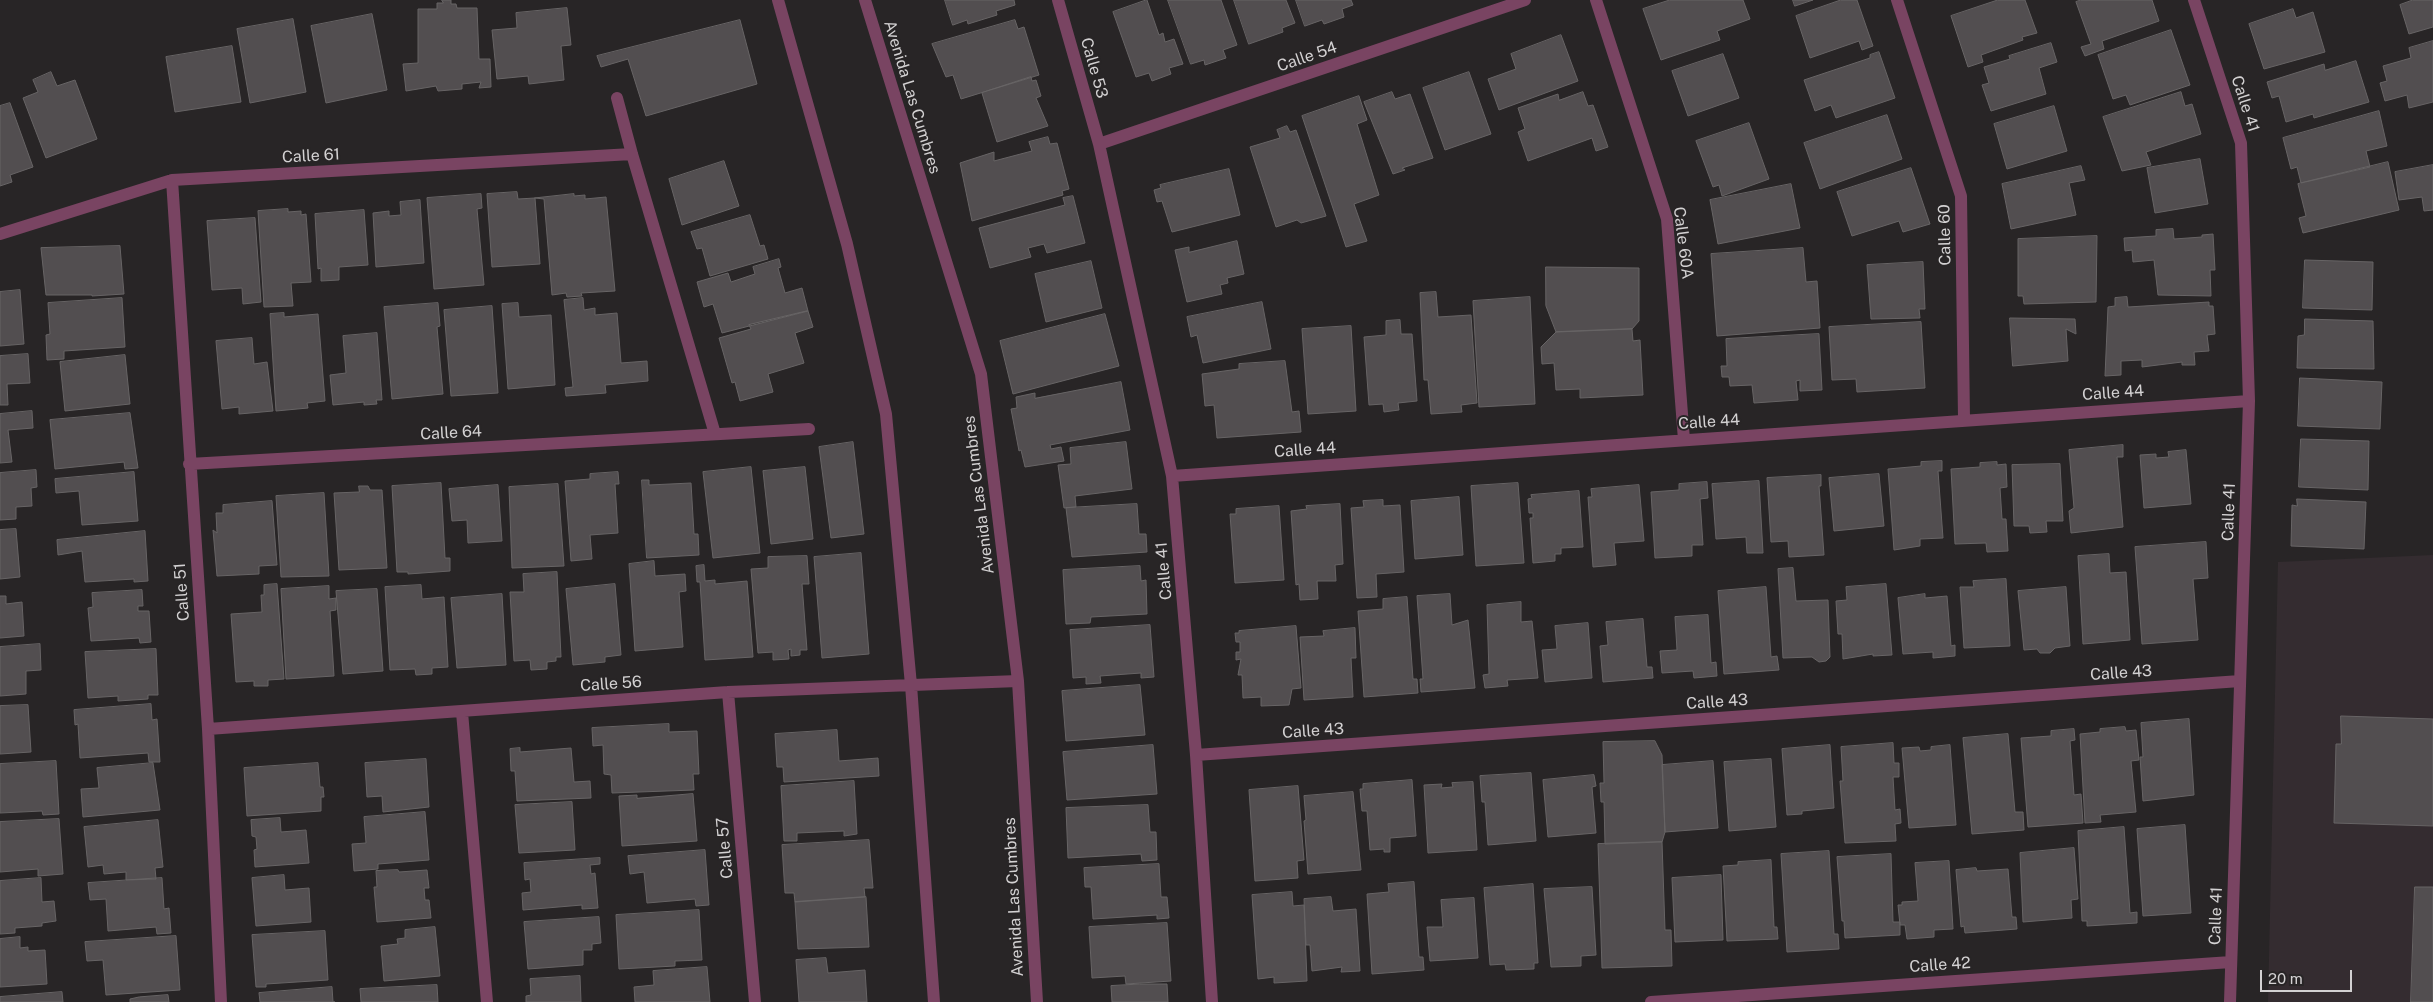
<!DOCTYPE html>
<style>
body{margin:0}
#map{position:relative;width:2433px;height:1002px;overflow:hidden;background:#282526;font-family:"Public Sans",sans-serif}
canvas{display:block}
.scale{position:absolute;left:2260px;top:970px;width:92px;height:22px;box-sizing:border-box;border:2px solid #d3d1d2;border-top:0;padding-left:6px;font-size:15px;line-height:18px;white-space:nowrap;color:#d3d1d2;-webkit-text-stroke:4px #282526;paint-order:stroke}
</style>
<div id="map">
<canvas width="2433" height="1002"></canvas>
<div class="scale">20 m</div>
</div>
<script>
const ctx = document.querySelector('canvas').getContext('2d');
ctx.lineJoin = 'round';
function paint(path, color) {
  ctx.fillStyle = color;
  ctx.fill(path, 'evenodd');
}
function strokePath(path, color, width, dash) {
  ctx.strokeStyle = color;
  ctx.lineWidth = width;
  ctx.lineCap = dash ? 'butt' : 'round';
  ctx.setLineDash(dash || []);
  ctx.stroke(path);
}
function write(font, color, halo, rows, align = 'center') {
  ctx.font = font + ' "Public Sans",sans-serif';
  ctx.lineWidth = 4;
  ctx.setLineDash([]);
  ctx.textBaseline = 'middle';
  ctx.strokeStyle = halo;
  ctx.fillStyle = color;
  for (const [text, x, y, turn = 0] of rows) {
    ctx.save();
    ctx.translate(x, y);
    ctx.rotate((+turn || 0) * Math.PI / 180);
    ctx.textAlign = isNaN(turn) ? turn : align;
    if (halo) ctx.strokeText(text, 0, 0);
    ctx.fillText(text, 0, 0);
    ctx.restore();
  }
}
paint(new Path2D(`
 M2433,555V1002H2268L2278,562Z`), '#342c30');
const building = new Path2D(`
 M442,0H451V4H456L457,8H477L479,59H490L491,87L479,88L481,82L462,84V89L438,91L436,86L406,91L403,64L418,63V9H437V3H443Z
 M945,0H1014L1015,5L996,11L997,15L968,24L967,20L953,25Z
 M1147,0L1159,35L1163,33L1165,42L1174,39L1183,64L1169,68L1171,74L1152,81L1149,73L1136,77L1113,12Z
 M1168,0H1221L1237,45L1223,50L1226,58L1205,65L1204,60L1191,64Z
 M1234,0H1286L1295,23L1282,28L1283,32L1249,44Z
 M1296,0H1351L1353,5L1342,9L1344,17L1324,24L1322,20L1305,26Z
 M1670,0H1743L1750,19L1717,31L1720,40L1661,60L1643,9Z
 M1793,0H1813L1795,6Z
 M1841,0H1857L1873,46L1862,50L1859,41L1810,58L1796,16Z
 M1998,0H2025L2037,33L2022,37L2023,40L1981,55L1983,62L1968,67L1951,16Z
 M2081,0H2152L2159,21L2102,41L2104,49L2085,56L2081,47L2091,44L2076,2Z
 M2413,0H2433V27L2409,34L2400,5Z
 M567,8L571,45L561,46L564,80L529,84L528,76L497,79L492,30L517,28L516,13Z
 M2293,9L2296,18L2313,12L2325,52L2264,69L2249,24Z
 M372,14L387,90L326,103L311,26Z
 M293,19L306,92L250,103L237,29Z
 M740,20L757,84L646,116L628,59L601,67L597,56Z
 M1015,20L1018,29L1024,27L1039,75L961,99L953,75L946,77L932,44Z
 M2171,30L2190,85L2130,105L2126,95L2113,99L2098,55Z
 M1561,35L1578,81L1499,110L1488,79L1516,69L1511,54Z
 M2433,41V102L2409,108L2407,95L2385,101L2380,83L2387,81L2383,66L2411,58L2409,48Z
 M2051,43L2057,62L2039,68L2046,94L1991,111L1982,85L1989,83L1984,67L2010,59L2009,56Z
 M232,46L241,102L175,112L166,57Z
 M1879,52L1895,98L1836,118L1831,105L1815,111L1804,80L1870,58V55Z
 M1723,54L1739,98L1688,116L1672,71Z
 M2356,61L2369,102L2314,118L2313,114L2286,122L2279,96L2272,98L2267,82L2324,64L2325,70Z
 M51,72L57,86L75,80L97,139L46,158L23,98L38,92L33,80Z
 M1469,72L1491,134L1445,150L1423,88Z
 M1031,77L1032,81L1036,80L1041,96L1036,98L1048,126L997,142L982,93Z
 M1392,92L1395,99L1410,94L1433,158L1402,168L1405,170L1393,174L1364,102Z
 M1583,92L1588,106L1593,105L1608,147L1596,151L1592,138L1528,161L1518,132L1525,129L1518,108L1558,94L1559,100Z
 M2181,92L2185,106L2192,104L2201,134L2146,152L2151,165L2122,171L2103,117Z
 M1359,96L1367,120L1357,124L1379,195L1354,204L1367,241L1346,247L1302,116Z
 M10,103L33,167L10,175L12,182L0,186V106Z
 M2054,106L2067,151L2007,169L1994,124Z
 M2379,111L2387,146L2366,151L2370,167L2301,183L2297,167L2291,169L2283,138Z
 M1887,115L1902,159L1820,189L1804,143Z
 M1749,123L1769,179L1722,196L1719,185L1713,187L1696,141Z
 M1287,126L1290,132L1296,130L1326,216L1301,223L1297,220L1276,227L1250,147L1280,138L1277,130Z
 M1048,137L1050,144L1057,143L1069,189L1062,191L1063,195L972,221L960,163L994,152V161L1032,151L1029,142Z
 M2200,159L2208,204L2155,213L2147,168Z
 M724,161L739,206L682,225L669,179Z
 M2388,162L2399,210L2303,233L2299,218L2306,216L2298,184Z
 M2433,165V210L2424,211L2422,197L2399,200L2395,172Z
 M2081,166L2085,180L2069,183L2076,215L2011,229L2002,184Z
 M1911,168L1930,224L1903,232L1899,221L1852,236L1837,192Z
 M1229,169L1240,215L1172,232L1162,201L1157,202L1154,190L1161,188L1160,185Z
 M1791,184L1800,228L1718,244L1710,200Z
 M517,192L518,199L535,198L540,264L492,267L487,194Z
 M481,194L482,208L477,209L484,285L434,289L427,198Z
 M574,194V196L585,195V199L606,197L615,291L581,293L582,296L567,297L566,293L552,295L544,199L535,198Z
 M1073,196L1085,243L1047,253L1044,244L1028,248L1031,257L990,268L979,228L1065,205L1063,198Z
 M420,200L424,263L376,267L373,213L389,211V216L401,215L400,202Z
 M288,209V212L301,211V215L306,214L311,282L291,283L293,306L264,307L258,211Z
 M364,210L368,265L339,267V280L321,281V268L318,269L315,214Z
 M750,215L760,246L764,245L768,259L710,276L702,248L697,249L691,232Z
 M255,218L261,302L243,304L242,288L212,290L207,221Z
 M2173,229L2174,239L2202,237V235L2213,234L2215,270H2210L2211,296L2158,295L2154,260L2133,262L2132,250L2125,251L2124,238L2156,236V230Z
 M2097,236L2096,302L2024,304L2023,296H2018V239Z
 M1237,241L1244,274L1227,278L1228,283L1220,285L1222,294L1187,302L1175,250L1189,247V252Z
 M120,246L124,294L92,296V295H46L41,248Z
 M1803,248L1806,282L1817,281L1820,328L1717,336L1711,254Z
 M779,259L781,267L778,268L785,293L802,288L808,311L722,333L713,304L704,307L697,282L728,273L731,282L755,274L753,267Z
 M2305,260L2373,262L2372,310L2303,308Z
 M1091,261L1102,308L1046,322L1035,274Z
 M1923,262L1925,309H1919L1920,318L1871,319L1867,265Z
 M1546,267L1639,268V321L1632,329L1556,332L1546,306Z
 M20,290L24,344L0,346V292Z
 M1436,292L1438,317L1471,315L1477,403L1461,405L1462,412L1431,414L1428,380H1424L1420,293Z
 M1530,297L1535,404L1479,407L1473,301Z
 M2127,297L2128,307L2209,302V306H2213L2215,334L2207,335L2209,351L2194,352L2195,365H2182V362L2142,367V360L2121,361V375L2105,376L2108,307L2115,306V298Z
 M122,298L125,347L64,351V359L47,360L46,335L50,334L48,303Z
 M583,298L584,310L595,308V315L617,313L621,363L647,361L648,381L605,385L606,393L566,396L565,388L573,387L564,300Z
 M1262,302L1271,349L1203,363L1197,335L1191,337L1187,317Z
 M438,303L440,326L437,327L443,394L392,399L384,307Z
 M518,303L519,317L551,315L555,385L508,389L502,304Z
 M492,306L498,393L451,396L444,310Z
 M808,311L813,327L795,333L804,363L768,374L773,392L740,401L735,382L732,383L719,338L751,329L749,325Z
 M284,313V317L318,314L325,401L307,403L308,408L276,411L270,314Z
 M1105,314L1119,366L1013,394L1000,341Z
 M2010,318L2075,319L2076,334L2066,329L2068,361L2013,366Z
 M2305,319L2373,321L2374,369L2297,368L2298,336L2304,335Z
 M1400,320L1401,334H1412L1417,401L1398,403L1399,410L1384,412L1383,404L1369,405L1364,337L1386,335V321Z
 M1921,322L1925,388L1857,392L1856,379L1832,380L1829,327Z
 M1351,326L1356,411L1308,414L1302,329Z
 M1632,329L1633,341L1640,340L1643,395L1580,398V389L1556,390L1554,363L1542,364L1541,347L1556,332Z
 M377,333L382,400H376L377,404L364,405V402L333,405L330,375L346,373L343,336Z
 M1819,334L1822,390L1800,391V380L1796,381L1798,400L1754,403L1752,385L1730,386L1729,377H1722L1721,366H1727L1726,339Z
 M252,338L254,364L267,362L273,411L239,414V407L222,409L216,341Z
 M28,354L30,383L7,384L8,405H0V356Z
 M125,355L130,404L65,411L60,362Z
 M1285,361L1292,412L1299,411L1301,432L1217,438L1214,405L1205,406L1202,374L1239,369V364Z
 M2300,378L2382,382L2380,429L2298,426Z
 M1121,382L1130,430L1050,445L1051,449L1061,447L1064,461L1025,467L1021,450L1019,451L1011,409L1017,408L1016,397L1035,393V398Z
 M32,411L33,428L8,430L12,462L0,463V414Z
 M130,413L138,468L125,469L124,462L55,469L50,420Z
 M2301,439L2369,441L2368,490L2299,487Z
 M853,442L864,534L831,538L819,447Z
 M1126,442L1132,489L1075,496L1076,507L1064,508L1058,465L1071,464L1070,448Z
 M2123,445V457H2117L2123,527L2071,533L2069,511L2074,508L2069,450Z
 M2186,450L2191,504L2144,508L2140,455L2156,454V458L2169,457L2168,452Z
 M1942,461V471H1938L1943,538L1920,539V546L1894,550L1888,469L1921,466V462Z
 M1997,462V465L2006,464L2007,487L2000,488L2002,519H2006L2008,551L1987,552L1986,543L1955,544L1951,469L1980,467V463Z
 M2060,464L2063,521H2046L2047,532L2030,533L2029,526H2014L2012,465Z
 M751,467L760,553L713,558L703,472Z
 M805,467L813,539L771,544L763,471Z
 M36,470L37,487L31,488L32,506L16,507V519L0,520V473Z
 M134,472L138,521L82,525L79,491L56,493L55,479Z
 M618,472L619,484H615L618,533L590,535L592,559L571,561L565,481L590,479V474Z
 M1879,474L1884,526L1834,531L1829,478Z
 M1821,475V486H1819L1824,555L1789,557L1788,541L1771,542L1767,478Z
 M642,480H649V485L691,483L694,534H698L699,555L647,558Z
 M1759,481L1763,553H1747L1746,537L1716,539L1712,484Z
 M1707,482L1708,498L1700,499L1703,545H1692V556L1655,558L1651,492L1679,490V484Z
 M441,483L445,558H450V571L408,574V572H397L392,486Z
 M1518,483L1524,563L1476,566L1471,486Z
 M558,484L564,566L512,568L509,487Z
 M498,485L502,541L468,543L467,520L452,521L449,489Z
 M1639,485L1644,541L1614,543L1616,565L1593,567L1588,497H1592L1591,489Z
 M359,486H368L370,490H382L387,568L339,570L334,493L359,492Z
 M1579,491L1583,547L1561,548V554H1555V561L1533,563L1530,518H1533V513H1529L1528,499L1532,498L1531,495Z
 M324,493L329,576L281,577L276,496Z
 M1459,497L1463,555L1415,559L1411,501Z
 M2297,499L2366,502L2364,549L2291,546L2292,505L2297,506Z
 M1383,500V506L1400,505L1404,572L1376,574L1377,597L1357,598L1351,508L1364,507L1363,501Z
 M272,501L277,565L259,566V574L217,576L213,530L217,533L216,513H223V505Z
 M1137,504L1139,534H1146L1147,552L1072,557L1066,508Z
 M1340,504L1343,564L1335,565L1336,581H1317L1318,599L1300,600L1299,584L1296,585L1291,511L1307,509L1306,506Z
 M1279,506L1284,580L1235,583L1230,514H1236V509Z
 M16,529L20,577L0,579V530Z
 M145,531L148,581L134,582V579L85,582L82,551L58,555L57,540Z
 M2206,542L2208,578L2193,579L2198,640L2142,644L2135,547Z
 M861,553L869,654L822,658L814,557Z
 M2109,554L2110,573L2126,572L2130,640L2083,644L2078,556Z
 M807,556L809,584H802L807,650H800V655L791,656V649L788,650L789,659L773,660V652L758,653L751,569L768,568V557Z
 M654,561L655,576L685,574L686,591L679,592L683,647L635,651L629,564Z
 M704,565L705,581L715,580V584L747,581L753,657L705,660L700,582H697L696,566Z
 M1140,566L1141,581L1146,580L1147,614L1091,617L1090,623L1066,624L1063,570Z
 M1793,568L1796,601L1828,600L1830,657L1826,661L1819,662L1812,657L1783,658L1778,569Z
 M557,572L561,657H556V661L547,662V669L531,670L530,660L514,661L510,592H524L523,574Z
 M2006,579L2010,646L1964,648L1960,587H1974L1973,581Z
 M277,584L284,679L268,680V686H254V681L236,682L231,614L262,612L261,595H264V585Z
 M615,584L621,655L605,657V662L573,665L566,589Z
 M1886,584L1892,655L1873,656V654L1843,659L1842,634H1838L1836,601L1847,600L1846,587Z
 M421,585L422,599L444,597L448,667L432,668V674L416,675L415,669L390,670L385,587Z
 M329,586V599L336,598V610L330,611L334,676L286,679L281,589Z
 M1766,587L1771,657L1777,656L1779,670L1724,674L1718,591Z
 M2066,587L2070,646L2055,648L2050,653H2040L2037,649L2024,650L2018,591Z
 M377,589L383,671L343,674L336,591Z
 M142,590L143,606H138V611H149L151,642L140,643L139,638L91,641L88,608L93,607L92,593Z
 M502,594L506,665L457,668L451,598Z
 M1450,594L1452,625L1468,620L1475,688L1421,692L1420,679H1423L1417,596Z
 M1925,594V598L1947,596L1951,646L1955,645V656L1933,658V652L1903,654L1898,598Z
 M0,596H6V604L22,602L24,636L0,638Z
 M1407,597L1413,679H1417L1418,693L1364,697L1358,611L1383,609V599Z
 M1521,602V622L1532,621L1538,678L1507,680L1508,686L1485,688L1483,675L1489,674L1487,605Z
 M1708,615L1711,663L1716,662L1717,676L1694,678L1693,671L1662,673L1660,651L1677,650L1675,617Z
 M1643,619L1647,667H1652L1653,678L1603,682L1600,646L1608,645L1606,622Z
 M1588,623L1592,678L1545,682L1542,650L1557,649L1555,626Z
 M1150,625L1154,677L1141,678V673L1100,676L1101,683L1086,684V677L1073,678L1070,630Z
 M1296,626L1301,688L1292,689L1289,705L1261,706V697L1243,698L1242,675H1238L1241,659L1236,660V652H1240V642H1236L1235,633H1239V631Z
 M1355,628L1356,658H1351L1353,697L1304,700L1300,637L1324,636L1323,631Z
 M40,644L41,670L26,671V694L0,696V647Z
 M156,649L158,695H148V699L118,701V696L88,698L85,652Z
 M1140,685L1145,735L1066,741L1062,691Z
 M151,704L152,720L157,719L160,762H149L148,753L80,758L78,724L75,725L74,710Z
 M28,705L31,752L0,754V706Z
 M2341,716L2433,719V826L2334,823L2336,744H2341Z
 M2189,719L2194,795L2143,801L2140,757H2143L2141,723Z
 M669,724V732L697,731L699,774H693L694,790L612,793L611,775L604,774L603,745L593,746L592,728Z
 M2125,727L2126,731L2136,730L2139,760L2131,761L2136,812L2100,815L2101,822L2085,823L2080,734L2100,732V729Z
 M2074,729L2075,740L2070,741L2074,795L2081,794L2083,823L2028,827L2021,738L2051,736V731Z
 M837,730L839,761L878,758L879,776L784,782L783,767H777L775,734Z
 M2008,734L2015,812H2023L2024,830L1972,834L1963,738Z
 M1655,741L1662,755L1665,832L1662,842L1605,844L1604,802H1601L1600,783H1604L1603,742Z
 M1893,743L1894,763H1899V777H1893L1895,810L1900,809L1901,823L1895,824L1896,841L1845,843L1840,781H1843L1841,747Z
 M1153,745L1157,794L1067,800L1063,752Z
 M1830,745L1834,808L1802,811V814L1787,815L1782,749Z
 M1950,745L1956,825L1909,828L1902,748L1919,747L1920,751L1931,750V747Z
 M520,748V752L571,748L574,782L590,781L591,798L517,801L515,771H511L510,749Z
 M426,759L429,807L383,812L382,796L367,797L365,763Z
 M1771,759L1776,827L1729,831L1724,762Z
 M56,761L59,814L43,815L42,811L0,813V764Z
 M1713,761L1718,828L1665,832L1662,765Z
 M153,763L160,810L83,817L81,789L99,788L97,768Z
 M318,763L320,787H323L324,797H321V811L247,816L244,768Z
 M1531,773L1536,841L1488,845L1485,802H1482L1480,776Z
 M1594,775L1596,786L1592,787L1596,833L1548,837L1543,780Z
 M1412,780L1416,836L1390,838V852H1384V849L1370,850L1367,811H1362L1360,789H1363V784Z
 M854,781L857,834L844,836V831L797,833V841H784L781,786Z
 M1473,782L1477,850L1428,853L1424,785L1442,784L1441,788L1453,787L1452,783Z
 M1298,786L1304,860L1297,861L1298,878L1255,881L1249,790Z
 M1353,792L1361,870L1308,874L1304,821L1306,820L1304,796Z
 M693,794L697,841L622,846L619,796L637,795V798Z
 M572,802L575,850L519,853L515,805Z
 M1148,805L1150,832H1156L1157,860L1142,861L1141,854L1068,858L1066,808Z
 M425,812L429,860L378,864V869L354,871L352,844L366,843L364,817Z
 M280,818L281,832L306,830L309,863L255,867L254,850L257,849L256,837L252,836L251,820Z
 M59,819L63,874L38,876V869L0,872V822Z
 M158,820L163,867L155,868L156,879L126,880V872L104,874L103,865L88,867L84,827Z
 M2185,825L2191,913L2143,916L2137,829Z
 M2124,827L2130,913L2137,912V923L2087,926V921H2082L2078,831Z
 M869,840L873,888H864L865,897L795,902L794,893H785L782,845Z
 M1662,842L1665,930H1671L1672,966L1602,968L1598,844Z
 M2074,848L2078,899L2071,900L2072,918L2023,922L2020,853Z
 M705,850L709,905L696,906L695,899L647,903L644,872L630,874L628,856Z
 M1829,851L1834,934H1838L1839,949L1787,952L1781,854Z
 M1891,854L1893,922H1900V935L1845,938L1844,921H1842L1837,857Z
 M600,858V864L590,865L591,874L595,873L598,908L582,909V905L523,910L522,893L531,892L530,879L525,880L524,863Z
 M1771,860L1774,927H1777L1778,939L1727,941L1723,866L1738,865V862Z
 M1949,861L1953,929L1934,930V937L1907,939L1905,925H1900L1898,905H1902V902L1918,901L1915,863Z
 M1159,864L1161,897H1167L1169,918L1157,919V915L1093,919L1091,887H1085L1084,868Z
 M1976,868L1977,871L2008,869L2012,917H2016L2017,929L1965,933L1964,926L1961,927L1956,870Z
 M398,870L399,872L427,870L429,888H424L425,900H429L431,918L377,922L374,887H377L376,871Z
 M284,875L285,890L309,888L311,922L256,926L252,878Z
 M1721,875L1723,940L1675,942L1672,878Z
 M41,878L42,902L54,901L56,921L42,923V926L15,928V933L0,934V881Z
 M162,878L164,909L169,908L171,933L157,934L156,927L108,931L106,899L90,900L88,883Z
 M1414,882L1419,957H1423L1424,970L1372,974L1367,894L1389,892L1388,884Z
 M1533,884L1538,963H1534V969L1506,970L1505,964L1490,965L1484,888Z
 M1592,887L1596,955L1581,956V966L1551,967L1544,889Z
 M2415,887H2433V1002H2411Z
 M1292,892L1293,906L1304,905L1307,981L1274,983V977L1258,979L1252,895Z
 M866,897L869,947L798,949L795,902Z
 M1331,897L1333,911L1356,909L1360,971L1341,972L1342,967L1312,971L1310,945H1306L1304,899Z
 M1474,898L1478,958L1430,961L1427,927H1443L1441,900Z
 M699,910L702,960L675,961V966L619,969L616,915Z
 M599,917L601,943L592,944V950H583V965L528,969L524,922Z
 M1167,923L1171,981L1126,984L1125,976L1092,978L1089,927Z
 M435,927L440,976L384,981L381,946L398,944L397,939L405,938V930Z
 M325,931L328,980L266,984V987H256L252,935Z
 M176,936L180,990L106,995L103,960L87,961L85,942Z
 M20,937V948L28,947V951L45,950L47,984L0,987V939Z
 M826,958L828,973L865,970L867,1002H799L796,960Z
 M707,967L710,1002H635L634,987L654,985L653,971Z
 M580,976L581,1002H526V996L531,995L530,979Z
 M1140,984H1167L1168,1002H1112L1111,986Z
 M437,985L438,1002H361L360,989Z
 M332,987L333,1002H335H260L259,993Z
 M62,992L63,1002H0V997Z
 M168,995L169,1002H130V999L139,997Z`);
paint(building, '#524e50');
strokePath(building, '#676465', 1);
strokePath(new Path2D(`
 M778,0L847,244L886,414L911,685L934,1002
 M865,0L981,374L1018,681L1037,1002
 M1058,0L1099,144L1172,476L1196,755L1212,1002
 M1596,0L1667,219L1684,440
 M1897,0L1961,196L1964,419
 M2194,0L2241,143L2249,401L2230,1002
 M617,98L632,154L715,434
 M1099,144L1525,0
 M172,180L208,729L221,1002
 M0,234L172,180L632,154
 M189,464L809,429
 M1172,476L2249,401
 M728,692L755,1002
 M462,712L487,1002
 M208,729L728,692L1018,681
 M1196,755L2240,681
 M1651,1002L2231,962`), '#794462', 12);
write('16px', '#d3d1d2', '#282526', [
 ["Calle 54",1307,57,-19],
 ["Calle 53",1094,68,74],
 ["Avenida Las Cumbres",912,97,73],
 ["Calle 41",2245,104,72],
 ["Calle 61",311,156,-3],
 ["Calle 60",1945,235,-91],
 ["Calle 60A",1683,243,83],
 ["Calle 44",2113,393,-4],
 ["Calle 44",1709,422,-4],
 ["Calle 64",451,433,-3],
 ["Calle 44",1305,450,-4],
 ["Avenida Las Cumbres",979,495,-97],
 ["Calle 41",2229,512,-88],
 ["Calle 41",1164,571,-95],
 ["Calle 51",182,592,-94],
 ["Calle 43",2121,673,-4],
 ["Calle 56",611,684,-4],
 ["Calle 43",1717,702,-4],
 ["Calle 43",1313,731,-4],
 ["Calle 57",725,848,-95],
 ["Avenida Las Cumbres",1014,897,-93],
 ["Calle 41",2216,916,-88],
 ["Calle 42",1940,965,-4]
]);
</script>
